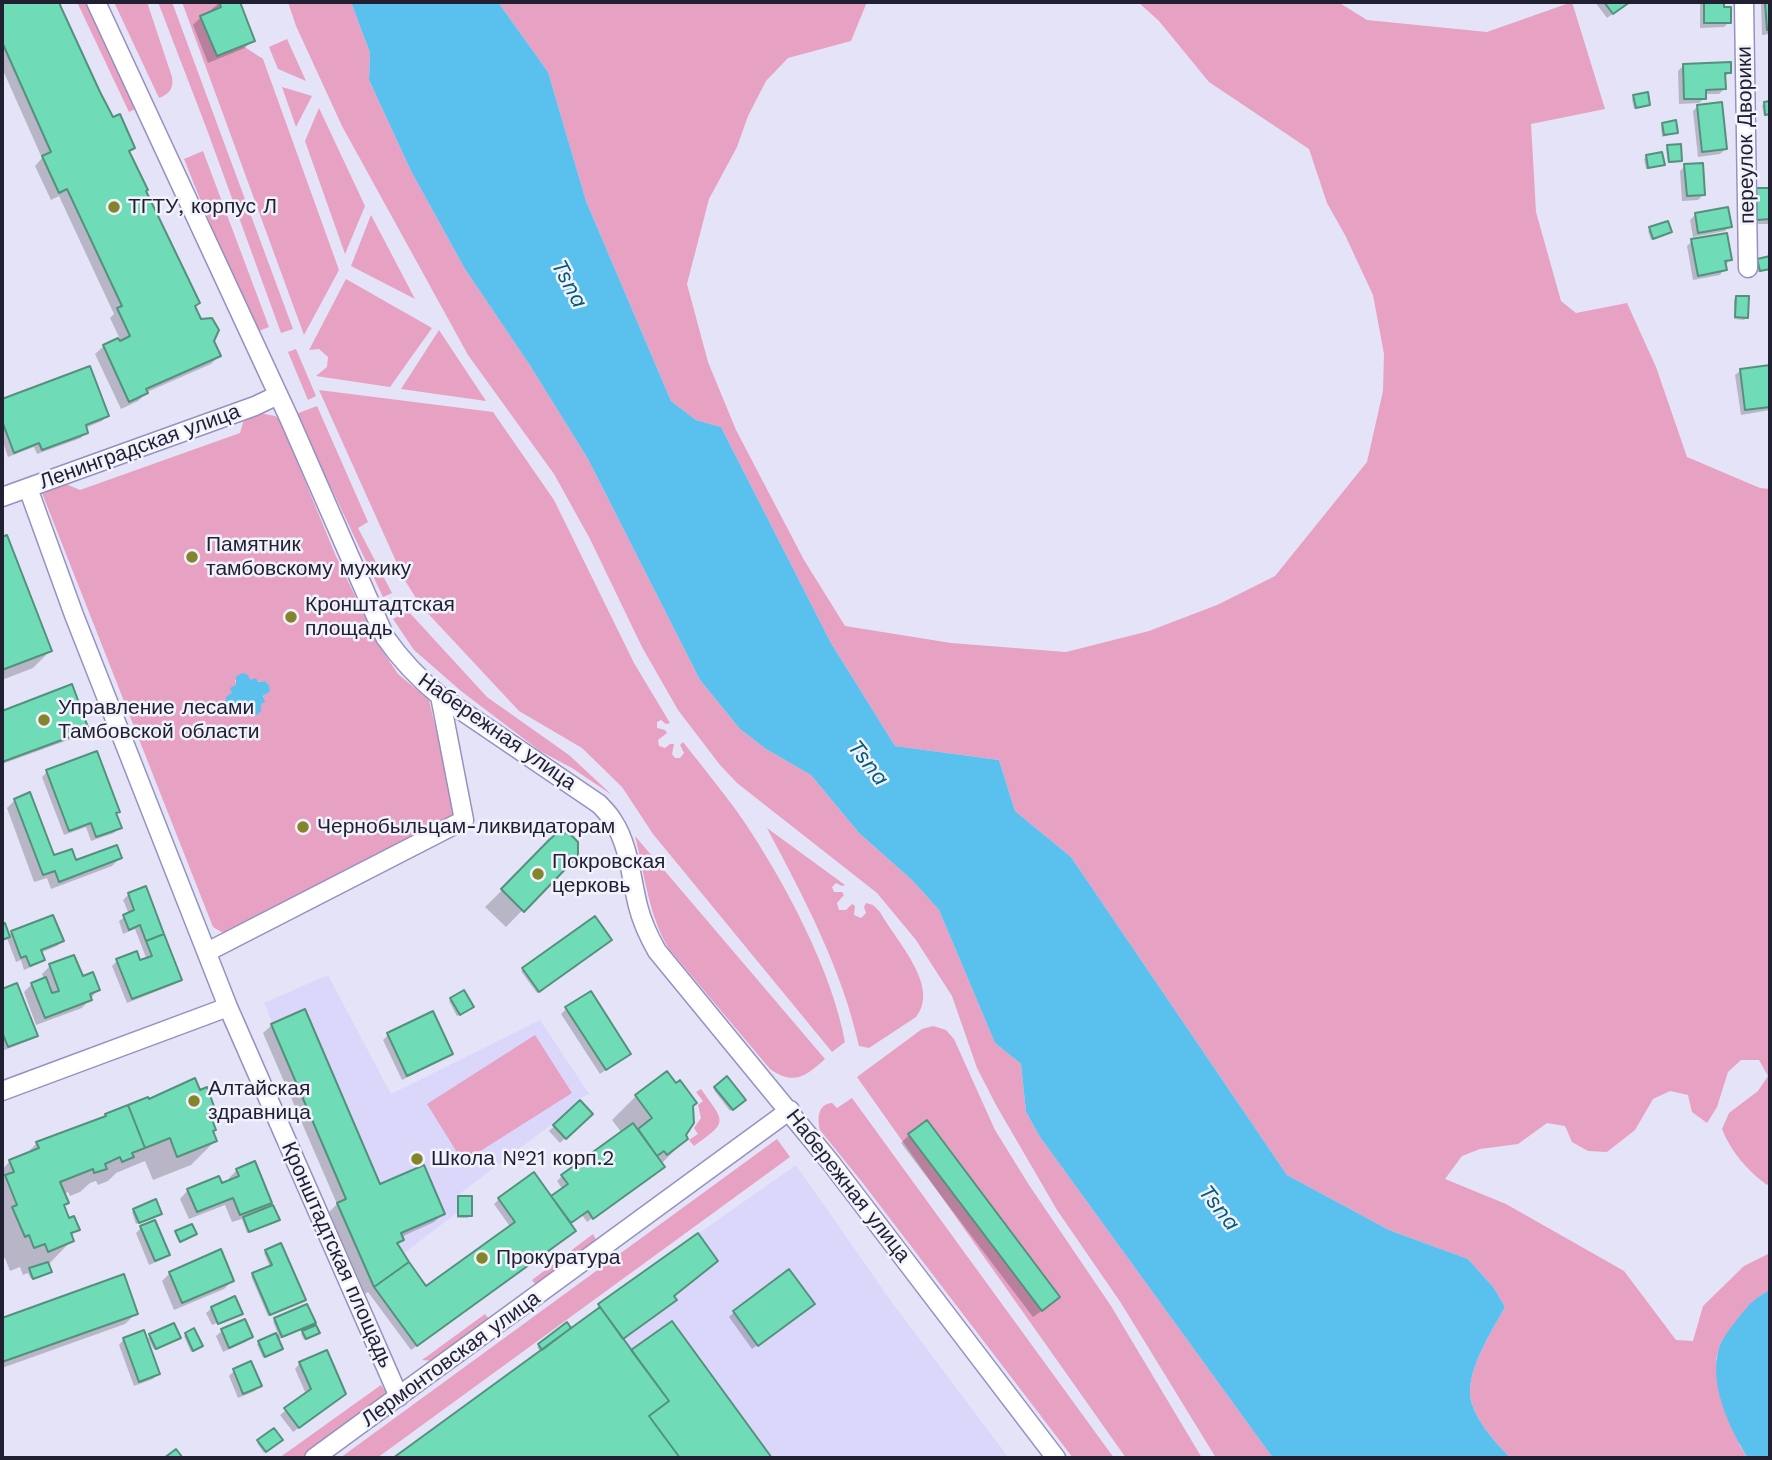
<!DOCTYPE html>
<meta charset="utf-8">
<style>
body{margin:0}
#map{position:relative;width:1772px;height:1460px;overflow:hidden;background:#e5e3f8;font-family:"Work Sans",sans-serif}
canvas{display:block}
.frame{position:absolute;inset:0;border:4px solid #211f32;pointer-events:none}
</style>
<div id="map">
<canvas width="1772" height="1460"></canvas>
<div class="frame"></div>
</div>
<script>
const ctx = document.querySelector('canvas').getContext('2d');
ctx.lineJoin = 'round';
function paint(path, color) {
  ctx.fillStyle = color;
  ctx.fill(path, 'evenodd');
}
function strokePath(path, color, width, dash) {
  ctx.strokeStyle = color;
  ctx.lineWidth = width;
  ctx.lineCap = dash ? 'butt' : 'round';
  ctx.setLineDash(dash || []);
  ctx.stroke(path);
}
function write(font, color, halo, rows, align = 'center') {
  ctx.font = font + ' "Work Sans",sans-serif';
  ctx.lineWidth = 5;
  ctx.setLineDash([]);
  ctx.textBaseline = 'middle';
  ctx.strokeStyle = halo;
  ctx.fillStyle = color;
  for (const [text, x, y, turn = 0] of rows) {
    ctx.save();
    ctx.translate(x, y);
    ctx.rotate((+turn || 0) * Math.PI / 180);
    ctx.textAlign = isNaN(turn) ? turn : align;
    if (halo) ctx.strokeText(text, 0, 0);
    ctx.fillText(text, 0, 0);
    ctx.restore();
  }
}
paint(new Path2D(`
 M328,975L391,1094L540,1020L589,1094L579,1099L552,1124L458,1195V1212L404,1253L409,1262L374,1287L337,1203L346,1198L264,1003Z
 M796,1165L893,1304L1009,1458H393L600,1307L598,1304Z`), '#dad7fb');
paint(new Path2D(`
 M77,2H88L137,108L129,112Z
 M114,2H147L172,77C174,89 169,94 159,98Z
 M158,2H172L293,329L281,333L206,127Z
 M182,2H219L221,7L201,16L217,56L243,46L263,59L339,270L304,335Z
 M288,2H351L370,53L369,80L411,171L465,269L531,367L588,459L700,680L740,729L766,749L811,775L859,833L913,881L939,910L995,1043L1021,1064L1026,1112L1040,1137L1273,1458H1216L1121,1303L1057,1210L996,1105L977,1068L952,996L916,940L877,893L737,783L720,765L678,710L642,647L590,539L554,474L468,355L342,126L296,26Z
 M498,2H867L851,41L788,58L766,81L748,116L737,147L709,199L687,284L708,362L736,430L804,560L845,626L951,643L1066,652L1149,631L1217,605L1275,576L1367,462L1383,391L1384,354L1373,295L1345,235L1327,203L1309,149L1209,82L1159,21L1138,2H1338L1367,20L1487,32L1572,2L1605,109L1531,124L1536,212L1561,301L1576,313L1627,303L1656,367L1687,457L1760,488L1770,489V1183L1767,1185C1747,1170 1731,1152 1722,1129L1729,1113L1758,1091L1768,1076L1759,1060H1741L1728,1072L1717,1107L1707,1123L1692,1112L1688,1095L1670,1091L1653,1099L1635,1130L1607,1152L1588,1151L1572,1142L1565,1126L1547,1123L1518,1144L1480,1149L1462,1156L1445,1179L1506,1204L1624,1271L1676,1340L1693,1341L1703,1306L1744,1266L1770,1253V1289L1753,1301L1721,1342L1716,1359L1740,1446L1748,1458H1511C1497,1445 1478,1423 1472,1404C1462,1376 1492,1331 1505,1307L1494,1288L1468,1259L1389,1230L1287,1175L1071,857L1015,811L999,760L895,746L831,643L721,427L696,420L671,401L586,201L548,72Z
 M287,39L306,81L278,69L269,47Z
 M282,87L312,96L296,127Z
 M319,108L365,206L345,254L305,141Z
 M203,151L269,327L254,333L184,159Z
 M371,215L415,299L351,266Z
 M346,279L432,328L390,387L316,376L327,367L328,357L319,349L309,350Z
 M439,330L486,401L401,389Z
 M296,349L316,396L308,400L288,352Z
 M319,390L493,412L554,500L634,663L670,723L666,724L661,720L657,722V728L665,730L667,733L658,740L659,746L665,748L670,744H674L672,754L675,758H680L684,753L680,745L683,742C704,769 726,795 745,823C785,883 832,971 845,1042L832,1052L653,834L622,787L582,748L519,711L421,606L404,579Z
 M317,406L368,522L358,528L392,593L383,597L296,414Z
 M260,413L275,416L280,420L335,554L378,644L398,674L429,700L456,816L225,934L213,927L42,493L66,484L80,490L240,433L244,419ZM235,680C245,680 255,683 265,681L269,685L260,704L238,706L233,693L237,685Z
 M408,611L487,697L569,755L612,795L572,768L540,751L461,691L414,650L393,619Z
 M767,828L845,885L842,886L836,883L832,887L834,892H842L844,895L837,903L839,910H846L852,904L855,906L854,915L861,918L866,913L864,907L866,903L873,905L880,912C895,940 941,986 916,1017L869,1048L859,1046C842,969 804,898 767,828Z
 M635,836L825,1059C806,1076 794,1086 770,1069L669,949C648,914 645,875 635,836Z
 M933,1026L946,1030L954,1039L995,1130L1029,1185L1111,1306L1202,1458H1126L857,1077L922,1029ZM927,1120L1060,1296L1043,1310L909,1134Z
 M535,1035L572,1093L463,1162L427,1104Z
 M701,1089C725,1123 729,1121 694,1146L689,1140L698,1134L694,1128L701,1118L698,1105L703,1101L696,1092Z
 M852,1098L1114,1458H1073L862,1182L820,1130C817,1118 818,1104 832,1103L837,1108Z
 M777,1139L790,1157L377,1458H340Z
 M593,1234L597,1242L539,1289L532,1280Z
 M485,1314L492,1323L435,1361L422,1360Z
 M381,1385L389,1396L301,1458H279Z`), '#e7a1c3');
paint(new Path2D(`
 M351,2H498L548,72L586,201L671,401L696,420L721,427L831,643L895,746L999,760L1015,811L1071,857L1287,1175L1389,1230L1468,1259L1494,1288L1505,1307C1492,1331 1462,1376 1472,1404C1478,1423 1497,1445 1511,1458H1273L1040,1137L1026,1112L1021,1064L995,1043L939,910L913,881L859,833L811,775L766,749L740,729L700,680L588,459L531,367L465,269L411,171L369,80L370,53Z
 M242,673L248,675L250,680L256,678L258,682L265,681L269,685L270,691L263,696L265,702L261,704V711L257,715H250L246,710L240,712L238,707L233,708L226,703V697L232,693L230,688L236,685V677Z
 M1770,1289V1458H1748C1729,1428 1707,1381 1720,1345C1724,1335 1744,1310 1752,1302C1757,1297 1765,1293 1770,1289Z`), '#5ac1ee');
paint(new Path2D(`
 M2,2H59L58,5L113,119L133,148L128,153L144,191L198,303L194,307L219,356L211,364L147,392L138,401L121,409L95,354L104,346L120,339L110,318L114,314L59,196L51,200L35,166L42,158L2,68Z
 M220,2H238L253,40L245,48L208,63L193,25L201,17L212,13L211,10Z
 M1595,2H1630L1607,18Z
 M1700,2H1723V8L1729,22L1724,27L1700,28Z
 M1761,2H1770V34L1762,35Z
 M1683,66L1730,72L1724,78V89L1719,94H1705V98L1699,103L1679,104L1678,71Z
 M1634,97L1648,104L1634,109L1632,99Z
 M1770,102V115L1764,116L1762,105Z
 M1698,106L1726,149L1720,154L1698,157L1693,111Z
 M1663,124L1677,133L1662,137L1661,126Z
 M1668,147L1681,160L1679,162L1668,163L1666,149Z
 M1646,157L1663,164L1646,169L1644,159Z
 M1685,166L1704,194L1698,200L1682,201L1680,171Z
 M1757,190H1770V224H1753L1752,195Z
 M1695,215L1730,226L1725,231L1693,237L1690,220Z
 M1650,229L1670,232L1651,240L1648,231Z
 M1692,241L1730,259L1720,275L1693,280L1687,246Z
 M1770,258V270L1758,272L1756,263Z
 M1736,297L1747,317L1744,320L1734,319V300Z
 M1770,366V410L1741,415L1735,375L1741,370Z
 M89,368L107,416L102,421L85,428L86,432L81,438L37,454L34,447L8,457L2,439V401Z
 M6,537L50,651L33,668L2,680V539Z
 M71,687L87,729L82,735L2,764V713Z
 M47,772L118,812L115,815L120,827L114,833L91,841L86,827L64,835L42,777Z
 M15,800L53,858L75,862L120,858L112,866L51,889L47,878L34,882L7,808Z
 M557,836L576,855L506,927L485,907Z
 M145,888L180,979L175,984L127,1003L112,966L117,961L139,962L147,960L135,929L123,934L119,921L129,914L123,900L128,895Z
 M594,918L608,942L537,993L521,971Z
 M2,926H4L8,936L12,932L62,941L57,946L40,953L43,959L38,964L24,970L21,960L16,962L7,938L2,941Z
 M50,966L82,978L98,990L82,1008L36,1025L24,992L32,984L44,979L42,974Z
 M16,985L36,1035L30,1040L2,1051V990Z
 M451,999L470,1009L457,1016L449,1001Z
 M566,1009L629,1053L600,1074L561,1014Z
 M272,1025L379,1186L443,1214L434,1222L401,1237L402,1240L397,1246L426,1289L511,1228L494,1204L499,1199L533,1174L551,1199L563,1190L557,1181L562,1176L622,1133L612,1120L636,1096L686,1139L661,1164L658,1171L587,1222L582,1215L572,1222L569,1224V1236L411,1350L368,1292L365,1294L329,1212L337,1204L263,1033Z
 M388,1035L451,1053L446,1058L402,1080L383,1040Z
 M727,1079L744,1099L730,1111L714,1090Z
 M199,1092L213,1108L208,1114L215,1141L191,1165L153,1180L145,1161L116,1173L108,1181L98,1185L96,1181L90,1183L80,1192L70,1196L68,1192L63,1194L67,1202L62,1207L68,1221L78,1229L71,1236L72,1240L48,1265L50,1271L48,1273L31,1279L28,1273L23,1275L20,1267L10,1271L5,1258L2,1259V1170L10,1161L25,1155L37,1143L102,1120L106,1116L147,1099L148,1102Z
 M580,1102L590,1114L560,1143L549,1131Z
 M909,1135L1050,1305L1033,1317L901,1143Z
 M237,1170L270,1202L261,1212L276,1222L247,1233L242,1219L232,1222L225,1205L189,1219L180,1199L188,1190L230,1181L229,1178Z
 M459,1198L470,1216L468,1218H457V1200Z
 M155,1201L158,1215L136,1224L132,1212Z
 M154,1222L168,1254L163,1259L149,1265L136,1233L141,1228Z
 M697,1235L622,1339L631,1353L671,1323L770,1458H396L541,1352L537,1347L567,1325L571,1331L599,1310L597,1308L599,1306Z
 M266,1251L301,1301L268,1316L251,1276L270,1267L264,1253Z
 M170,1273L232,1281L224,1289L174,1310L162,1281Z
 M123,1276L136,1313L125,1324L2,1368V1320Z
 M212,1308L241,1313L237,1317V1314L212,1325L206,1313Z
 M808,1309L752,1349L729,1317L734,1312Z
 M275,1319L314,1323L305,1331L317,1333L304,1340L301,1334L310,1326L277,1340L281,1349L263,1358L257,1344L278,1334L273,1321Z
 M244,1321L251,1337L246,1342L223,1352L216,1336L222,1331Z
 M186,1334L199,1348L191,1352L184,1336Z
 M150,1336L176,1339L154,1350L148,1338Z
 M124,1339L158,1374L153,1379L134,1386L119,1345Z
 M300,1363L338,1399L293,1432L280,1415L306,1394L295,1369Z
 M251,1364L260,1385L255,1391L238,1398L229,1376L234,1371Z
 M280,1440L264,1453L257,1443L259,1441Z`), '#0003');
const building = new Path2D(`
 M2,2H61L60,5L100,92L113,117L120,114L135,148L129,151L148,190L146,191L200,303L195,306L201,319L212,318L219,330L214,341L221,356L146,389L148,393L129,402L103,345L118,338L120,341L130,336L117,308L122,306L67,189L59,193L42,156L51,152L2,42Z
 M219,2H240L255,41L217,56L200,16L221,7Z
 M1604,2H1630L1613,14Z
 M1704,2H1724V7H1731V23H1704Z
 M1765,2H1770V30H1767Z
 M1731,62V73H1725L1726,89L1706,90V99H1684L1683,64Z
 M1648,92L1650,105L1636,108L1633,95Z
 M1770,101V114L1765,115L1764,102Z
 M1722,102L1727,149L1702,152L1697,105Z
 M1676,120L1678,133L1664,135L1662,123Z
 M1681,144L1682,161L1669,162L1667,145Z
 M1662,152L1665,165L1648,168L1646,155Z
 M1703,163L1705,195L1687,196L1684,164Z
 M1756,188H1770V219L1757,220Z
 M1728,207L1732,227L1698,233L1695,213Z
 M1668,221L1672,232L1653,239L1649,227Z
 M1727,233L1732,260L1725,261L1727,270L1698,276L1691,239Z
 M1770,256V269L1760,271L1757,259Z
 M1736,296H1749L1748,318L1735,317Z
 M1770,365V407L1745,410L1740,369Z
 M90,366L109,416L86,425L88,433L42,450L39,443L14,453L2,421V399Z
 M7,535L52,651L2,670V537Z
 M72,684L89,730L2,762V711Z
 M97,751L120,812L116,813L122,828L96,837L91,823L69,831L46,770Z
 M30,792L54,855L72,849L76,860L117,845L122,858L59,882L55,871L43,875L14,799Z
 M569,833L578,842V856L524,912L501,889L549,840L556,834Z
 M146,886L164,934L146,941L140,925L129,930L123,915L134,910L128,893Z
 M53,915L64,941L41,950L45,960L30,966L26,956L21,958L11,931Z
 M595,916L612,940L539,992L522,968Z
 M5,923L10,937L2,940V924Z
 M164,934L182,980L132,999L116,959L137,951L140,960L152,956L146,941Z
 M74,955L83,976L93,972L100,990L90,994L92,1000L45,1018L31,983L46,977L52,993L59,991L49,964Z
 M17,983L38,1036L8,1047L2,1032V989Z
 M464,990L474,1007L460,1015L450,998Z
 M591,991L631,1054L606,1070L565,1007Z
 M305,1009L380,1184L424,1165L445,1214L401,1233L404,1240L397,1243L409,1262L374,1287L337,1203L346,1199L271,1024Z
 M433,1011L453,1054L407,1076L387,1033Z
 M667,1071L676,1083L680,1080L697,1103L693,1106L694,1123L686,1135L688,1139L667,1155L664,1151L657,1156L638,1129L652,1118L635,1095Z
 M727,1076L746,1100L733,1110L714,1087Z
 M195,1078L200,1090L207,1087L215,1109L209,1111L216,1130L213,1131L217,1141L177,1157L170,1138L145,1148L128,1105L148,1097L149,1099Z
 M580,1100L593,1114L566,1139L553,1125Z
 M128,1105L145,1148L132,1153L134,1157L122,1162L120,1157L105,1164L107,1169L94,1173L93,1169L60,1182L69,1203L64,1205L69,1218L74,1216L80,1230L71,1233L74,1241L48,1252L45,1244L34,1248L29,1235L25,1237L12,1207L17,1205L5,1175L14,1172L9,1160L39,1148L36,1142L106,1116L105,1114Z
 M927,1120L1060,1297L1042,1311L908,1134Z
 M633,1123L665,1167L593,1219L588,1211L571,1223L551,1196L568,1184L561,1175Z
 M255,1161L272,1203L240,1215L233,1198L197,1212L187,1189L219,1176L222,1183L239,1176L236,1169Z
 M534,1172L576,1231L417,1346L374,1287L409,1262L426,1286L515,1222L498,1198Z
 M458,1196H472V1216H458Z
 M156,1199L162,1214L139,1223L133,1209Z
 M273,1205L280,1220L249,1232L243,1217Z
 M155,1220L170,1255L155,1261L140,1226Z
 M192,1224L197,1234L180,1242L175,1231Z
 M698,1233L718,1261L674,1296L677,1300L623,1339L598,1304Z
 M281,1243L306,1300L270,1315L252,1273L272,1265L265,1250Z
 M221,1249L234,1281L182,1303L169,1272Z
 M48,1262L52,1272L33,1279L29,1268Z
 M789,1269L815,1304L758,1346L733,1311Z
 M124,1274L138,1314L2,1362V1318Z
 M235,1296L243,1314L218,1324L211,1307Z
 M307,1304L316,1323L282,1337L274,1318Z
 M600,1307L669,1401L649,1416L680,1458H393Z
 M245,1319L253,1337L229,1348L221,1329Z
 M672,1321L772,1458H680L649,1416L669,1401L631,1350Z
 M567,1322L571,1328L542,1350L538,1344Z
 M174,1323L181,1338L156,1349L149,1334Z
 M316,1325L320,1333L306,1339L302,1331Z
 M194,1328L203,1346L193,1351L185,1333Z
 M144,1330L160,1374L139,1382L123,1338Z
 M276,1333L283,1349L265,1357L258,1341Z
 M327,1350L346,1394L299,1428L284,1408L311,1389L299,1362Z
 M251,1361L262,1386L243,1394L233,1369Z
 M274,1428L283,1440L266,1452L257,1440Z
 M176,1449L183,1458H164Z`);
paint(building, '#6fdcb7');
strokePath(building, '#54917c', 2);
const minor = new Path2D(`
 M96,2L289,418L385,637C401,660 418,678 440,696L599,804C604,809 609,814 613,821C629,845 631,878 638,906C642,922 649,937 657,951L831,1163L1056,1458
 M1744,2L1748,268
 M28,488L74,615L228,1007L399,1397
 M2,497L255,406L278,395
 M207,952L464,820L440,696
 M2,1091L228,1007
 M314,1458L790,1110`);
strokePath(minor, '#9691c2', 21);
strokePath(minor, '#fff', 18);
for (const [x, y, r, color] of [
 [114,207,7,"#84842d"],
 [192,557,7,"#84842d"],
 [291,617,7,"#84842d"],
 [44,720,7,"#84842d"],
 [303,827,7,"#84842d"],
 [538,874,7,"#84842d"],
 [194,1101,7,"#84842d"],
 [417,1159,7,"#84842d"],
 [482,1258,7,"#84842d"]
]) {
  const dot = new Path2D();
  dot.arc(x, y, r, 0, 2 * Math.PI);
  ctx.fillStyle = color;
  ctx.fill(dot);
  strokePath(dot, '#f2f2fc', 2.5);
}
write('21px', '#211f32', '#f2f2fc', [
 ["переулок Дворики",1746,135,-91],
 ["Ленинградская улица",140,447,-20],
 ["Набережная улица",497,732,35],
 ["Набережная улица",848,1186,52],
 ["Кронштадтская площадь",337,1255,66],
 ["Лермонтовская улица",451,1359,-36]
]);
write('21px', '#211f32', '#f2f2fc', [
 ["ТГТУ, корпус Л",128,207],
 ["Памятник",206,545],
 ["тамбовскому мужику",206,569],
 ["Кронштадтская",305,605],
 ["площадь",305,629],
 ["Управление лесами",58,708],
 ["Тамбовской области",58,732],
 ["Чернобыльцам-ликвидаторам",317,827],
 ["Покровская",552,862],
 ["церковь",552,886],
 ["Алтайская",208,1089],
 ["здравница",208,1113],
 ["Школа №21 корп.2",431,1159],
 ["Прокуратура",496,1258]
], 'left');
write('italic 23px', '#025b79', '#f2f2fc', [
 ["Tsna",569,284,62],
 ["Tsna",868,763,52],
 ["Tsna",1219,1208,52]
]);
</script>
